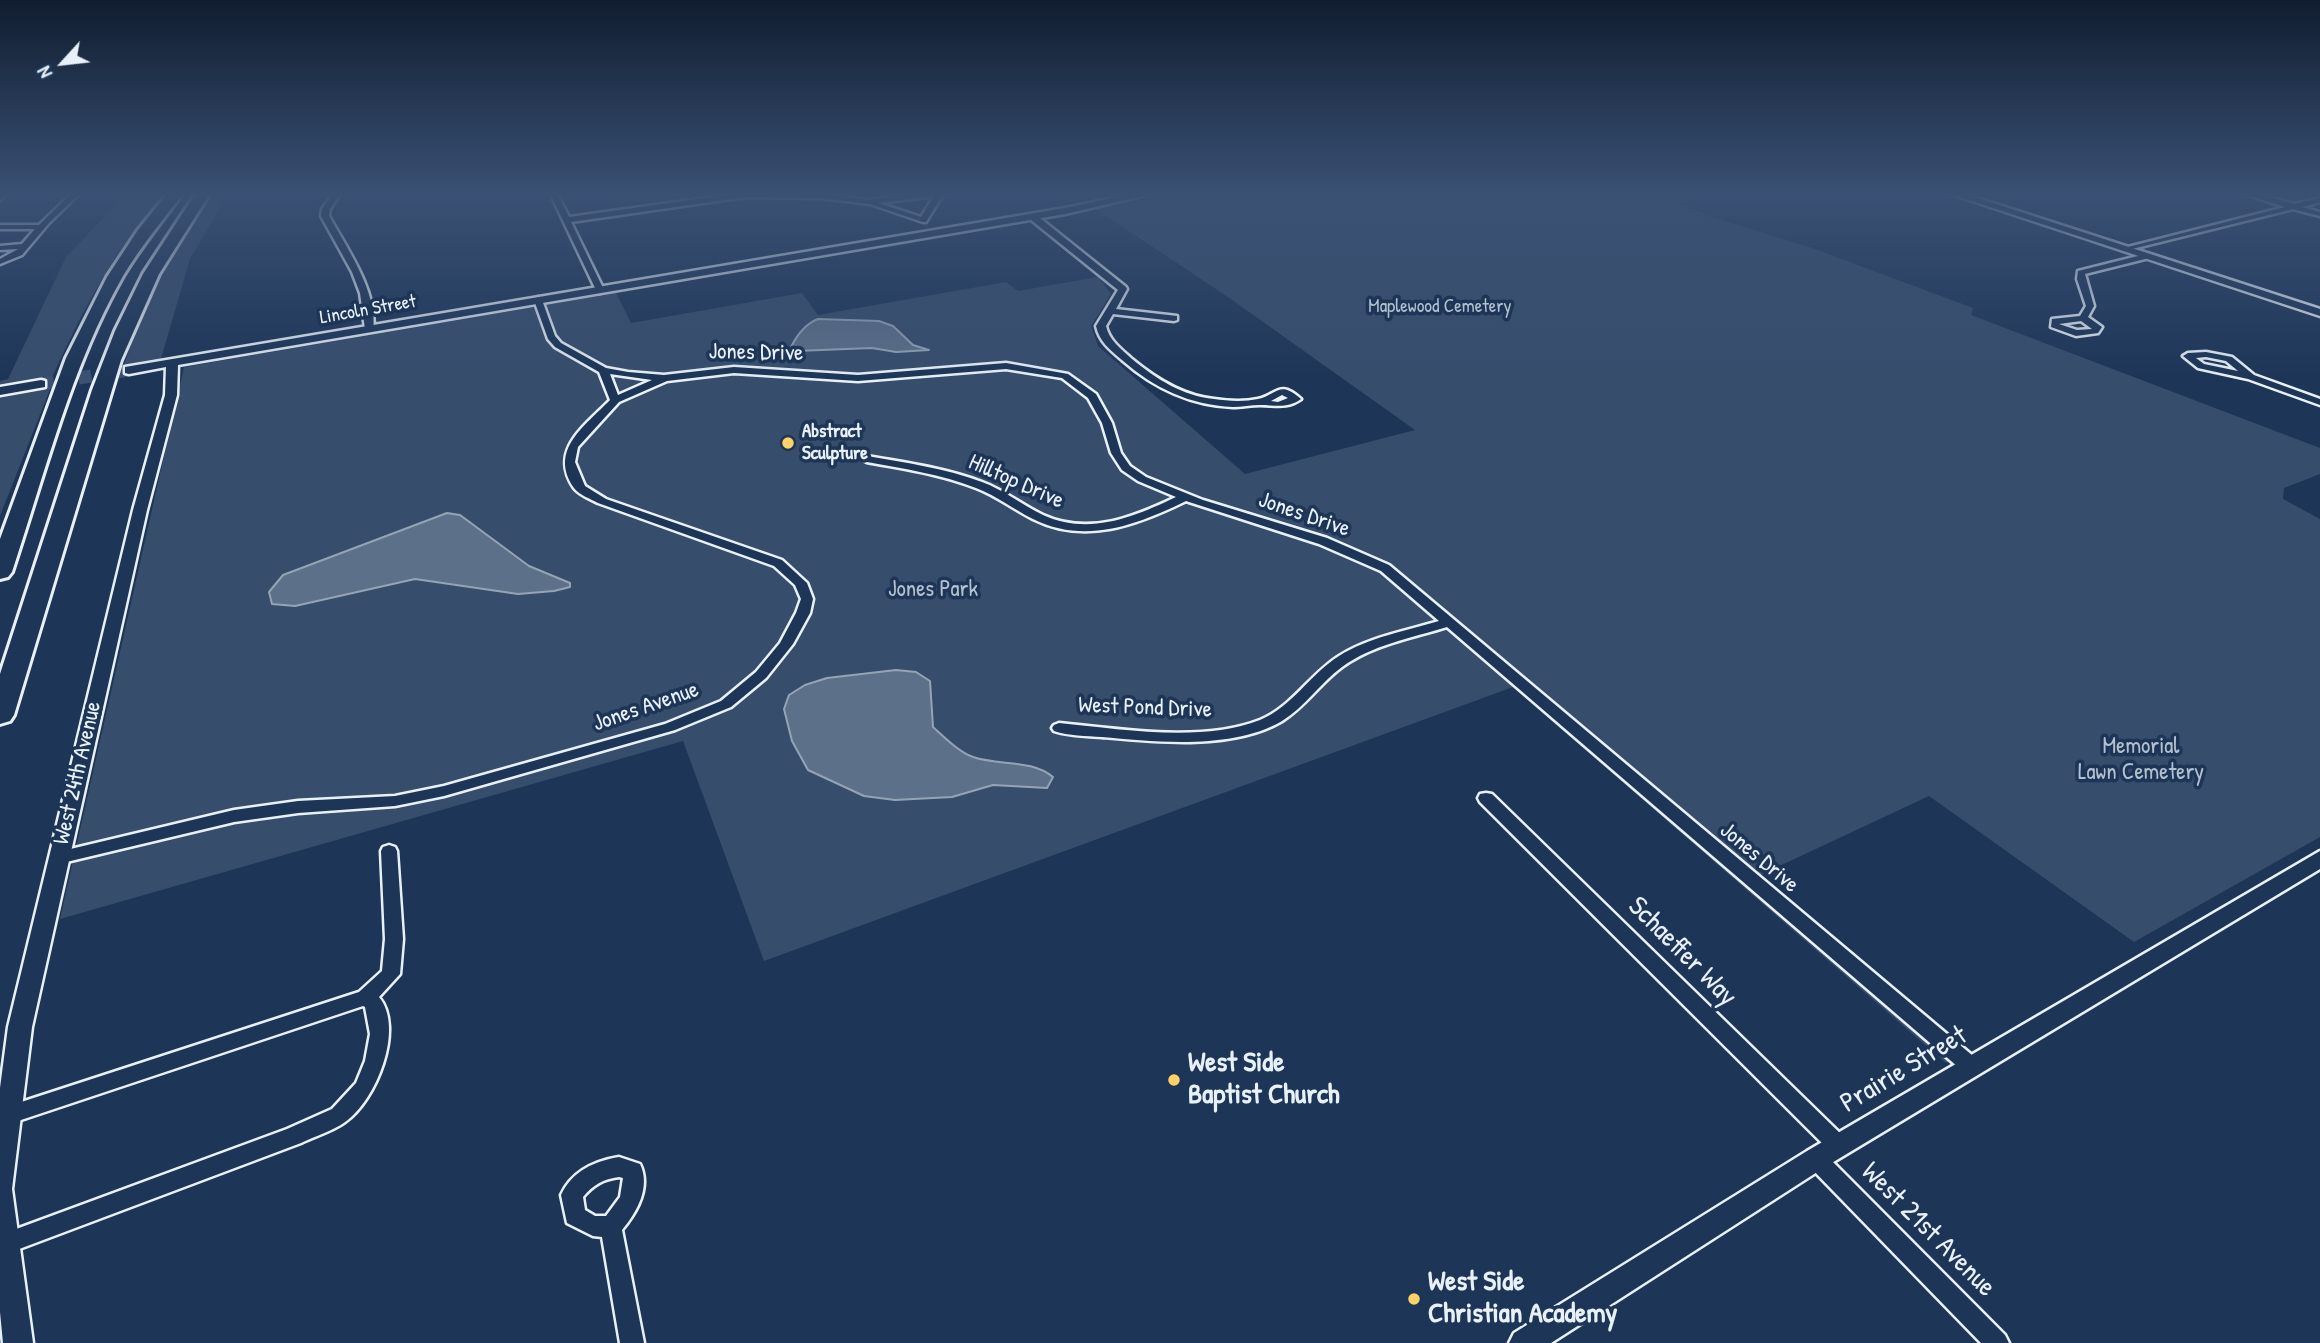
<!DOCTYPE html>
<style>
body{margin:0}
#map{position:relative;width:2320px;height:1343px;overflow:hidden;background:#1d3557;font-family:"Patrick Hand",sans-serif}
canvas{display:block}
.north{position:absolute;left:28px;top:28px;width:70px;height:70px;-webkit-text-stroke:5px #1d3557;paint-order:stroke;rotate:243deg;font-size:19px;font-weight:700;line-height:28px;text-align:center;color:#e8f1f8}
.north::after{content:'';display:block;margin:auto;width:24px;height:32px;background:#e8f1f8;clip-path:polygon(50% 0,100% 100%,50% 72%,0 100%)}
</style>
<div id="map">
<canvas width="2320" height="1343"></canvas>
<div class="north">N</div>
</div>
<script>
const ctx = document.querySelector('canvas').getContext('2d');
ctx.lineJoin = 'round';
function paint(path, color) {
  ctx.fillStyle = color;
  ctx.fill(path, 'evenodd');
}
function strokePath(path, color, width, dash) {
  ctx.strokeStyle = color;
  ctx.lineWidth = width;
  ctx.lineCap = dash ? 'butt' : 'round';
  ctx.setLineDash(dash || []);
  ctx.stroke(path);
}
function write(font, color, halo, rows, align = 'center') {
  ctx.font = font + ' "Patrick Hand",sans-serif';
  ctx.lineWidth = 7;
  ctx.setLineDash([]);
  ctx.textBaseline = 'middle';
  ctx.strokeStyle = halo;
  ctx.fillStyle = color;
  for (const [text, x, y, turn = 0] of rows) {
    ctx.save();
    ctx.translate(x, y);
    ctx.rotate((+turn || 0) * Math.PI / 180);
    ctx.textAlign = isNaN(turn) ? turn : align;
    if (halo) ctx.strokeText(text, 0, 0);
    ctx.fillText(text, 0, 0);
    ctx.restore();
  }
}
paint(new Path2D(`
 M127,193H165C114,248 81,313 51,380L0,389V381L8,379L66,257Z
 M209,193H229L190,259L160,362L123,368L144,308L164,265Z
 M1187,193H1653L1709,216L1815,249L1973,308L1971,315L2320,448V474L2284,488L2283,499L2320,519V837L2134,942L1929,796L1758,876L1966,1053L1946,1063L1513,687L764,961L683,741L60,919L184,367L616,293L631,323L802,293L818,315L1006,282L1018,291L1098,277L1111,294L1091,326L1098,346L1245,474L1415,430L1228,297L1094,208Z
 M52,384L0,516V394Z`), '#374d6c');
const water = new Path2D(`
 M818,319L879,321L893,326L913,345L929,350L896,352L872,348L796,351L791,347C797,335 805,324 818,319Z
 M447,513L460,515L529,566L570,583V587L554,591L518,594L415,579L295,606L272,604L269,592L283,575Z
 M896,670L916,672L930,681L933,727C944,737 959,752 973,757C1000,766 1031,759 1053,777L1047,788L993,785L952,797L895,800L864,796L808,770L792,741L784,709L789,695L805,685L827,678Z`);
paint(water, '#5d7089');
strokePath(water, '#95a4b5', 2);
strokePath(new Path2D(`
 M41,384L129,370`), '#3b516f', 13, [13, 6]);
const minor = new Path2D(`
 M0,193H6L0,200Z
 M72,193H80L49,223L22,255L0,264V259L18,249L0,250V246L22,244L35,229H0V225H39Z
 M334,193H341L330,209L329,216C347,248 379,294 373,331L365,329L360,293L352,272L321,216L322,209Z
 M550,193H557L569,217L741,193L821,194L868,200L923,193H948L942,196L926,222H923L870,204L821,198L745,197L571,222L604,290L600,293L596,290ZM934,196L921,217L878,203Z
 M2242,193H2255L2294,204L2320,198V202L2302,207L2320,212V216L2293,209L2124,251L2120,249L2285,207Z
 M1030,215H1036L1126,287L1127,289L1116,309L1177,316V320L1174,321L1113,314L1106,326C1109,340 1121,349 1132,359C1156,379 1183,396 1214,399C1227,401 1244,402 1258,399C1277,395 1279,379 1301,399C1287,409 1276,405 1260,405C1251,405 1242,407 1233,407C1189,405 1154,388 1122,360C1110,350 1099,341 1096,326L1118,290L1030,219ZM1282,395L1288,398L1278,402L1271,401Z
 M2146,254H2149V258L2085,274L2094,306L2088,317L2102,327L2098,333L2076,336L2051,327L2052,319L2080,316L2086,306L2077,279L2078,271ZM2081,321L2092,329L2077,330L2059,324Z
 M538,297L542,300L555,336L561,343L606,368L628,372L664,375L734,367L858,375L1006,363L1068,374L1096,394L1112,423L1121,453L1130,466L1146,477L1203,500L1327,538L1389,565L1979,1061L1982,1067L1979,1073L1972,1075L1965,1073L1447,627C1411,638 1372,645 1342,667C1320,683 1305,707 1282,721C1233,750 1156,742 1102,737C1086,736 1069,736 1054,731L1052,728L1054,725L1059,723C1121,729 1201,743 1260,720C1292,707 1310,674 1339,656C1369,637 1406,631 1439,621L1381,571L1319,544L1186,501C1137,525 1085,545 1033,519C1013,509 997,496 976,488C941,474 904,469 867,462L861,459L867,456C906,463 945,468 982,482C1004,490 1022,505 1043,515C1089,536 1134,517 1176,497L1138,481L1122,470L1111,453L1102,423L1088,398L1062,378L1006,369L858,381L734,373L667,381L619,402L578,447L575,462L585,486L606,499L782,560L807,583L813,599L810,613L793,644L766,678L731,707L675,730L444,796L395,806L298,813L234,822L58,864L52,862L50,858L52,854L58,852L234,810L298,801L395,796L444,786L665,724L721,701L756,672L780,643L796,613L801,599L795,585L774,566L598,503C591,499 579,495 574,488C548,450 585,426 610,400L599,372L555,347L548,339L534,300ZM610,374L652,380L618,395Z
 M2206,352L2232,357L2254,375L2320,399V405L2248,379L2198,368L2183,356L2188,353ZM2206,357L2226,361L2238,371L2204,364L2196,358Z
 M1486,793L1492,794L1846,1139L1849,1146L1846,1153L1839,1155L1832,1153L1480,802L1478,798L1480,794Z
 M389,845L395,847L397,851L403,939L400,974L379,997C405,1028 376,1101 345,1122C333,1131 315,1136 301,1143L6,1254L0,1251V1235L287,1129L332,1109L356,1083L365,1061L370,1034L365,1007L363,1006L9,1124L2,1121L0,1113L2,1109L9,1106L359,992L382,971L385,939L381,851L383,847Z
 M1816,1149L1823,1152L2005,1335L2009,1343H1981L1809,1166L1806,1159L1809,1152Z
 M619,1157L640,1164C651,1187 637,1212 622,1230L644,1343H620L602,1237L593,1236L567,1223L561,1195C572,1171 595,1161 619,1157ZM619,1177L623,1178L620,1197L606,1216H595L585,1210L583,1197C593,1185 603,1179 619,1177Z`);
const tertiary = new Path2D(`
 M1136,193H1155L1065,214L178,365L177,395L147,510L32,1027L12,1189L33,1343H3L0,1312V1088L8,1027L133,510L165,395L166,367L129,374L125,373V367L1065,208Z
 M1948,193H1962L2320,309V316Z
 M41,380L45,381V387L0,395V387Z
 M2320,851V869L1825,1167L1551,1343H1509L1514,1333L1807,1151Z`);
const motorway = new Path2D(`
 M168,193H183C162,221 141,246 123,276C71,367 45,473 12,572L8,577L0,579V539L66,358L107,277L138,230Z
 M196,193H210L159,274L121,360L14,715L10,721L0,724V674L92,390L115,331L143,274Z`);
strokePath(minor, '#e8f1f8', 5);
strokePath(tertiary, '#e8f1f8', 5);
strokePath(motorway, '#e8f1f8', 6);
paint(minor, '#1d3557');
paint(tertiary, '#1d3557');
paint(motorway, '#1d3557');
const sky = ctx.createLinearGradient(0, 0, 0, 381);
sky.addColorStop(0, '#101d30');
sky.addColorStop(0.51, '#3a5174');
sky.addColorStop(1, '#3a517400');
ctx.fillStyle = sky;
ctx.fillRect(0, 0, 2320, 381);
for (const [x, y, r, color] of [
 [788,443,7,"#ffd166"],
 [1174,1080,7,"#ffd166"],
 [1414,1299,7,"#ffd166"]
]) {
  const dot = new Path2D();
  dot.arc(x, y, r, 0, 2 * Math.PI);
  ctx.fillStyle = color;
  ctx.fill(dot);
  strokePath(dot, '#1d3557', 2.5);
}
write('19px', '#b3c0ce', '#1d3557', [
 ["Maplewood Cemetery",1440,307]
]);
write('19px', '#e8f1f8', '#1d3557', [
 ["Lincoln Street",368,310,-10]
]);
write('bold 19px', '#e8f1f8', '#1d3557', [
 ["Abstract",802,432],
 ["Sculpture",802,454]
], 'left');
write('23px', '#e8f1f8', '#1d3557', [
 ["Jones Drive",756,353,1],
 ["Hilltop Drive",1016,482,24],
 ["Jones Drive",1304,515,19],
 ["Jones Avenue",646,707,-19],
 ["West Pond Drive",1145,708,2],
 ["West 24th Avenue",78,773,-77],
 ["Jones Drive",1759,858,40]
]);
write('23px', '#b3c0ce', '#1d3557', [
 ["Jones Park",933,590],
 ["Memorial",2141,747],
 ["Lawn Cemetery",2141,773]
]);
write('28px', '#e8f1f8', '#1d3557', [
 ["Schaeffer Way",1682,952,45],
 ["Prairie Street",1904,1070,-31],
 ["West 21st Avenue",1928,1230,45]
]);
write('bold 28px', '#e8f1f8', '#1d3557', [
 ["West Side",1188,1064],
 ["Baptist Church",1188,1096],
 ["West Side",1428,1283],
 ["Christian Academy",1428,1315]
], 'left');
</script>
